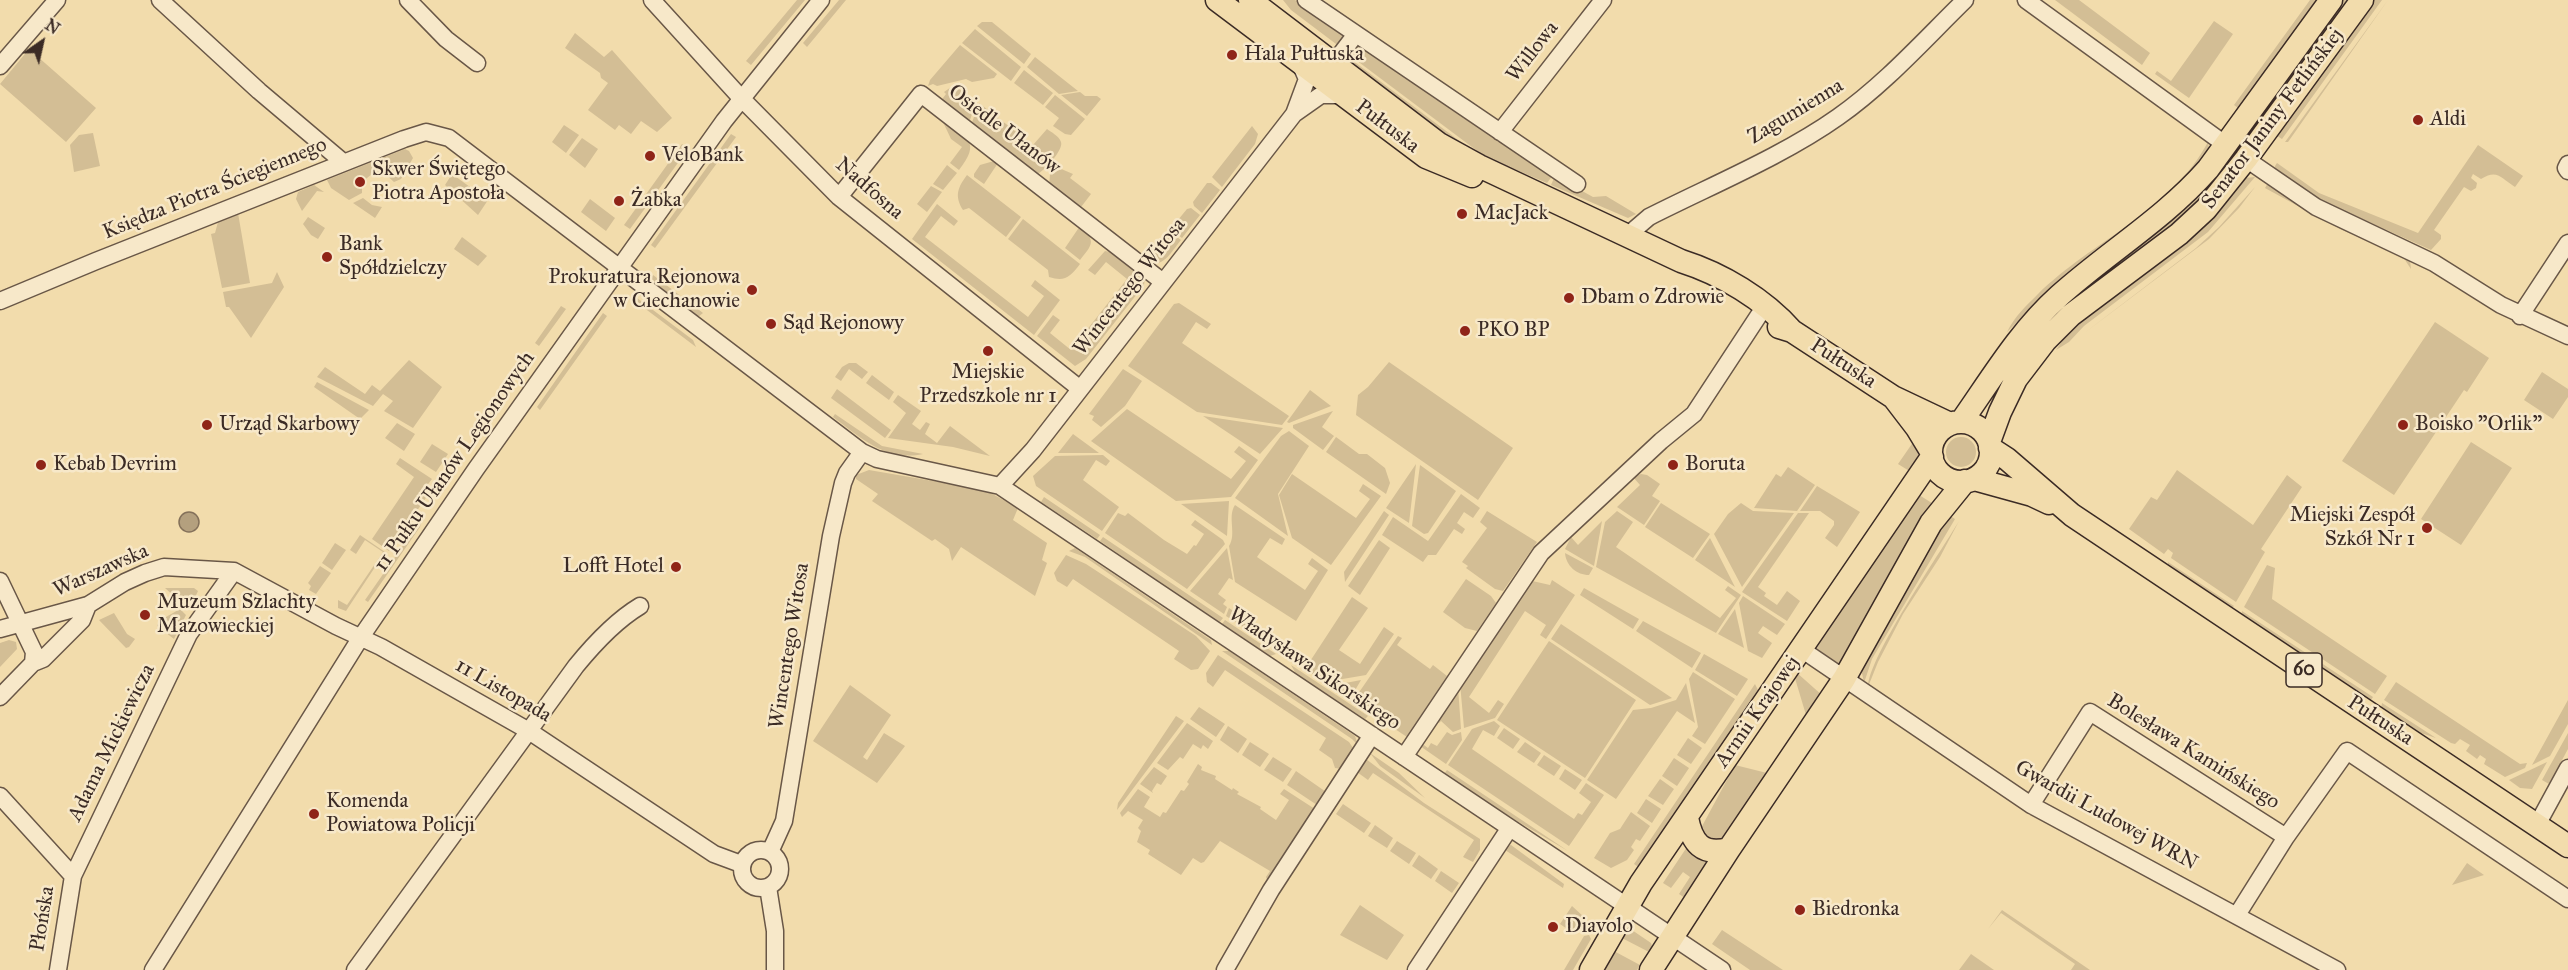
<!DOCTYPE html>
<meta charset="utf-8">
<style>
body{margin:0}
#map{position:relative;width:2568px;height:970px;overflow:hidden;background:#f2dcac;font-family:"IM FELL Great Primer",serif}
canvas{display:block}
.north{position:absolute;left:12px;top:12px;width:60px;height:60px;-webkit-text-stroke:4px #f7e8c9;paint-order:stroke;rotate:34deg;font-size:16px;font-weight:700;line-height:24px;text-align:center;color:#3b2b25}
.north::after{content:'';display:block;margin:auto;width:21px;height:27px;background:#3b2b25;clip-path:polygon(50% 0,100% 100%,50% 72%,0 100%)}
</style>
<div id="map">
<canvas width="2568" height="970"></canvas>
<div class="north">N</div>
</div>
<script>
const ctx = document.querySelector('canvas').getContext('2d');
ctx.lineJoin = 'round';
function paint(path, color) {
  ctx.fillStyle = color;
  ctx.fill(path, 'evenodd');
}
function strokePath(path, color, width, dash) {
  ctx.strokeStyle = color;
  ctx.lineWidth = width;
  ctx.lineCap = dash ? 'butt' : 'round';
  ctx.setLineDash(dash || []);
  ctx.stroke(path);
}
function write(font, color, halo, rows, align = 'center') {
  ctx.font = font + ' "IM FELL Great Primer",serif';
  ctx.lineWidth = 5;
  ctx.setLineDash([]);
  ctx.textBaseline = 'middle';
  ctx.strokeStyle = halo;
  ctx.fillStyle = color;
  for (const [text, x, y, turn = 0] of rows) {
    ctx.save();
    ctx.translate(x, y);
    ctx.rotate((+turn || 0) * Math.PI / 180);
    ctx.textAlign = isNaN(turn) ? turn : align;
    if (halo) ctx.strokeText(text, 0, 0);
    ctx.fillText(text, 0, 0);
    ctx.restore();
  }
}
paint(new Path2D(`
 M797,0H805L751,65L746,61Z
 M839,0H846L807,47L803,43Z
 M1283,0H1295L1342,32L1345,37L1340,47L1291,10Z
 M2055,0H2079L2150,53L2142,65Z
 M2310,0H2322L2242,111L2234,105Z
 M2340,0H2352L2262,125L2254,120Z
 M2371,0H2382L2282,139L2274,134Z
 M2388,0L2288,142H2285Z
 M2214,21L2233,34L2189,98L2155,74L2157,71L2171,81Z
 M982,22H992L1031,54L1024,64L977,26Z
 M975,29L1021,67L1011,81L962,43Z
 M575,33L604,57L612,50L672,118L657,132L641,121L631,134L619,125L615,130L588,110L608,83L601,78L600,73L565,48Z
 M960,45L997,74L994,78L972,82L966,79L937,86L933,84L928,86L930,80Z
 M1359,46L1553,175L1547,183L1484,156L1360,63L1350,55Z
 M29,49L96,108L66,142L0,84Z
 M1035,57L1078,91L1059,94L1027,67Z
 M1348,57L1482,158L1616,218L1483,163L1347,61Z
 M1024,70L1053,93L1043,105L1014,83Z
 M954,85L976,102L968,126L940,102L946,94L944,92Z
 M1080,92L1085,96H1097L1101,99L1087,116L1061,95Z
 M1055,95L1085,119L1071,135L1065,134L1053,126L1059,118L1045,107Z
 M979,103L1033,145L1047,129C1051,132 1059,136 1061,142C1064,150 1043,172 1036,175L970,128Z
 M944,120C968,138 981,142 959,170L950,163L962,147L951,139L943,122Z
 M564,125L579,135L566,153L552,142Z
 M1252,126L1258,134L1255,144L1222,187L1212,177Z
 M2249,127L2256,132L2227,174L1995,403L1987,398L2036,330Z
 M93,133L100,166L74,172L70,145L79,135Z
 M731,134L736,137L655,248L651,245Z
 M582,138L598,149L585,168L569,155Z
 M2208,142L2209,149L2203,165L2021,318L2007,332C2015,316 2026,306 2038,294C2092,241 2171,211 2208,142Z
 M682,144L688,149L630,229L624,225Z
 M2478,145L2523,176L2515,187C2500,177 2497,169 2481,179L2473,174L2471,178L2477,183L2476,188L2471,191L2464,187L2434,230L2441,235V239L2431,250L2325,202L2275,169V166L2277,163L2319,193L2418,233Z
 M405,149L409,151L413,158L401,179L394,182L384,173L372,174L362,182V193L349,200L331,188L327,180Z
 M994,161L998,163L984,184L974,177V174L980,165Z
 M947,165L957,173L943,190L933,184Z
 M1059,168L1073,174L1070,178L1091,194L1078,211L1049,187L1050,174Z
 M452,174L488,200L478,215L445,185Z
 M967,175L1021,217L1006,237L969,208L963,210C954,196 958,187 967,175Z
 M1555,176L1593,197L1606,196L1636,214L1628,218L1551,185Z
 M2255,177L2208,232L2084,326L2069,342L2056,350L2075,322L2244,178Z
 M1207,183H1211L1220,190L1202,213L1194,206L1193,202Z
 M2268,183L2317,216L2404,255L2410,261L2411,269L2403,257L2340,229L2265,188Z
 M314,185L324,192L317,191L302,211L296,199L298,192Z
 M931,186L942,192L927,212L917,204Z
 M2255,187L2239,208L2209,239L2083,334L2196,248L2219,227Z
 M363,198L372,205L382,207L375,218L353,203Z
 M590,199L615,218L606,231L581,212Z
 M937,204L958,221L954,226L941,216L925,237L1028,317L1044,296L1031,286L1035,280L1060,300L1034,335L912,239Z
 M1191,208L1200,215L1182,238L1173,231V226L1187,209Z
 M238,213L250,283L222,288L211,234L215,233L218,222Z
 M308,217L325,228L318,239L311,235L303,224Z
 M1023,219L1080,264C1070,277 1065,282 1049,277L1048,270L1008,239Z
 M1080,226C1097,241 1092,245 1080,260L1065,248Z
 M1167,233H1171L1181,240C1171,252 1162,271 1146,260Z
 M462,237L487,256L478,266L454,249Z
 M1105,251L1115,253L1145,278L1144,285L1086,359L1075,366L1037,336L1053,315L1060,320L1050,333L1071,350L1127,279L1106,262L1095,275L1088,270Z
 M277,272L284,287L251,338L229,307H226L223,292L272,283Z
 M653,275L703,313L698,317L650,279Z
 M637,298L693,340L696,347L635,301Z
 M1179,303L1211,324L1207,329L1196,322L1182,343L1289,416L1282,425L1197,412L1128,366L1174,304Z
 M561,306L566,309L539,346L535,343Z
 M603,313L607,316L540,410L537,407Z
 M2435,322L2489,358L2467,392L2464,390L2394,495L2342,461Z
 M409,360L442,387L413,428L384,411L393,401L383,394L373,406L317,377L325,367L365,394L372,385L380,391Z
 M1389,362L1513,448L1478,500L1356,415L1358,395L1368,387Z
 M849,363H856L868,372L862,379L849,369L841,381L835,377L842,367Z
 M1123,369L1142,381L1125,406L1101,427L1092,420L1094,416L1089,414Z
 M2542,372L2568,389V397L2553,419L2524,400Z
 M872,375L894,392L889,400L866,383Z
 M317,382L369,410L360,419L314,387Z
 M837,389L891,430L885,438L831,398Z
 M1310,390L1331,406L1289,423L1287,422Z
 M898,395L921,411L912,424L920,430L926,422L930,424L925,434L937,443L950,426L990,456L953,447L888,438L906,413L893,402Z
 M1127,409L1231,479L1246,461L1234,452L1239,446L1258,460L1231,497L1176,501L1091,441Z
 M1333,411L1322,427L1334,436L1323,450L1293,428V425Z
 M835,414L882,446L923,454C886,462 861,438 833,417Z
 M1203,416L1283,428L1260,454Z
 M397,423L415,434L404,451L385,438Z
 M1289,431L1309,446L1278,494L1288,536L1235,498L1281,436Z
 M1073,434L1099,453H1058Z
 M1336,437L1359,454H1367L1385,468L1390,483L1386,494L1326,452Z
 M1946 452a15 15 0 1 1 30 0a15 15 0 1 1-30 0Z
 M1916,438L1919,454L1911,472L1898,464Z
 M2471,442L2512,468L2461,545L2421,519Z
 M432,444L448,454L436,472L420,462Z
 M1103,455L1110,461L1106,466L1096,460L1083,480L1119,507L1102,531L1036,486L1033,476L1055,456Z
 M400,458L432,479L425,488L430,492L389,551L372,539L414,477L396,464Z
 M1416,464L1409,523L1386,508Z
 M1420,465L1456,491L1428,533L1424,534L1412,526Z
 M1788,467L1815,485L1797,511L1754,508L1776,474L1781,477Z
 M869,470L985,490L1018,508L1013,520L1047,543L1042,560L1047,563L1035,596L961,547L952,561L949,549L935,539L932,541L872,501L878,494L856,479V475Z
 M2177,470L2253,525L2287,475L2302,487L2261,549L2265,552L2236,602L2171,558L2173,553L2168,549L2164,554L2129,529L2151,497L2157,500Z
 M1292,474L1356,518L1370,499L1359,491L1363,484L1381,496L1331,565L1292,538L1279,495Z
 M1641,474L1647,475L1660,484L1652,496L1660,501L1644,525L1617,507L1640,485L1633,477Z
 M1817,486L1860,512L1837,547L1825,538L1834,525V521L1820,511H1800Z
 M1916,493L1935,505L1839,666L1815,650V646Z
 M1461,494L1480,508L1473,518L1464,512L1457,523L1465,529L1462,534L1454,529L1436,555H1428L1423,562L1382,535L1393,517L1428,541Z
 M1044,497L1100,535L1097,539L1041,502Z
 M1229,501L1227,536L1181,504Z
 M1661,503L1710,534L1693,558L1645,527Z
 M1741,503L1753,511L1794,513L1742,587L1714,534L1728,514Z
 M1235,505L1285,539L1282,545L1270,538L1257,557L1305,590L1318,571L1308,564L1312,558L1328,570L1296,621L1235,582L1229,546C1237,534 1227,517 1235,505Z
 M1384,511L1389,515L1345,582L1344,572Z
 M1487,511L1537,542L1503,591L1495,589L1466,568L1468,566L1462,562L1487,528L1480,522Z
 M1617,511L1633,522L1616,547L1720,618L1736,598L1725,590L1728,586L1741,595L1716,633L1596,567L1605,522Z
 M1118,513L1125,516L1128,513L1164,540L1187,554L1194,545L1196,546L1204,534L1191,525L1195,520L1223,540L1225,544L1187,589L1105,533Z
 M1798,513H1809L1758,587L1766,593L1764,596L1777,605L1787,591L1800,601L1787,621L1742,592Z
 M1947,514L1955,519L1872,659L1864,683L1861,668Z
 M423,517L420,527L368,602L365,600Z
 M1602,521L1594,566L1565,549L1571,537L1578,545Z
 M1959,521L1940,557L1903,614L1878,662L1868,687C1868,658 1940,553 1959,521Z
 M360,535L385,552L346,611L338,608V600L347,605L383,552L365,540L356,554L350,550Z
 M1103,537L1223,618L1219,623L1100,541Z
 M1710,538L1735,587L1695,560Z
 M1379,540L1390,548L1360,595L1348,586Z
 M335,543L346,550L332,570L322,563Z
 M1075,548L1211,640L1212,645L1085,557L1069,551Z
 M1227,548L1233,580L1229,578L1218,594L1226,600L1223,604L1227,607L1224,614L1190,591Z
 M1565,553L1593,568L1589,575C1577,575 1566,566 1565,553Z
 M1066,555L1086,564L1196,636L1210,651L1198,669L1191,670L1174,659L1179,651L1073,579L1067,587L1057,581L1054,573Z
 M2168,562L2234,606L2232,608L2229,609L2168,568Z
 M2267,565L2275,568L2272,599L2387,676L2375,694L2244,607Z
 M320,566L331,573L316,594L309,590L311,586L308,583Z
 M1466,579L1491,596L1496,603L1477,631L1465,628L1443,612Z
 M1528,580L1550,585L1552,580L1575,595L1546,639L1540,635L1546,625L1525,611L1469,697L1489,713L1498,700L1504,704L1495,718L1464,728L1460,683Z
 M165,588H194L198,591L189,610Z
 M1584,588L1639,619L1633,629L1580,595Z
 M1743,596L1785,624L1777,635L1763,626L1758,633L1772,643L1762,658L1748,651L1739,603Z
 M1352,597L1368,608L1339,650L1360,664L1384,627L1394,634L1366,675L1325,682L1305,669Z
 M1229,608L1268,635L1271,632L1274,635L1280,651L1226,616Z
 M180,609L186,615L174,639L157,626L159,621Z
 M1735,609L1744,648L1718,634Z
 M2242,611L2373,697L2371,700L2367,701L2241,617Z
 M114,613L127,634L135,639L129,647L126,648L99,620Z
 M1225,620L1276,654L1270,656L1265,653L1222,624Z
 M1643,621L1701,653L1692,668L1636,631Z
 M1561,624L1672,698L1650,705L1551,639Z
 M1398,636L1402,638L1397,645L1430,669L1433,665L1447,676L1407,737L1353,701Z
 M9,640L16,642L17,649L0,667V643Z
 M1549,641L1636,700L1585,778L1497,720Z
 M1222,651H1229L1355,736L1358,745L1352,739Z
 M1704,654L1748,679L1737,696L1695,670Z
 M1218,655L1349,742L1355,751L1342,769L1335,768L1332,759L1319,750L1326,738L1225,670L1213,687L1207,682L1206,673Z
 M1291,665L1368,716L1365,719L1296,674Z
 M1693,672L1735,699L1705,744L1692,736L1698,727L1689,679Z
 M1796,672L1823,696L1727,838L1714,845L1700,830L1735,765L1767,773L1806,715L1794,675Z
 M1361,680L1350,699L1330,686Z
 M2396,682L2520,764L2527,763L2525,768L2505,777L2484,764L2486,759L2480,755L2477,759L2466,751L2470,745L2460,739L2455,744L2451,743L2384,700Z
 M1686,683L1695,723L1677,711L1616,799L1587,780L1633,710L1651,708L1676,700Z
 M1755,684L1759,692L1643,870L1634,864Z
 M850,685L891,715L863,757L867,760L884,733L905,746L877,783L813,741Z
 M1458,687L1461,729L1453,732L1441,721L1439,723L1436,721Z
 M2568,700V724L2550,756L2532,765Z
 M2382,703L2436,738L2415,731L2381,709Z
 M1199,707L1225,724L1216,737L1190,719Z
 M1176,716L1184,721L1117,810L1118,803Z
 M1494,721L1500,726L1494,736L1483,730L1472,749L1559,809L1574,819L1578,813L1582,815L1591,802L1579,793L1586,783L1604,795L1569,846L1448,765L1472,729Z
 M1187,723L1213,741L1208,749L1203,745L1201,749L1193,744L1183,759L1180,757L1168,770L1157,763Z
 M1228,726L1247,739L1238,753L1220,740Z
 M1504,728L1520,739L1513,749L1497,738Z
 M1447,732L1452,735L1461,732L1462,740L1446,764L1420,746L1421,743L1428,748L1431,743L1437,746Z
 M2568,733V749L2549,784L2542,780Z
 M1688,738L1702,748L1691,764L1677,755Z
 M1250,742L1269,754L1260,767L1242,755Z
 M1525,742L1541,753L1534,763L1517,752Z
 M1370,753L1399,773L1425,798L1380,766Z
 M1544,755L1561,766L1554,776L1537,765Z
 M1273,757L1292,769L1283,782L1264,770Z
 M1674,758L1689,768L1677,786L1662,776Z
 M1366,759L1424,803L1480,839V850L1473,862L1463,857L1474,840L1373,773L1368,780L1357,772Z
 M2547,762L2532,789L2520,788L2509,780Z
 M1198,764L1202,767L1201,770L1216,776L1215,779L1232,790L1233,788L1239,792L1237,794L1261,807L1260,809L1276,820L1289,800L1280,794L1284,789L1318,811L1268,882L1266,877L1270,871L1220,841L1204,862L1201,863L1193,858L1181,875L1148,854L1150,850L1137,842L1141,831L1138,828L1143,820L1128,811L1122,817L1120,813L1138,789L1150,797L1144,807L1160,817L1163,812L1166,813L1181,790L1184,791L1189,784L1187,782Z
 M1154,767L1167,776L1161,785L1157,783L1152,791L1153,793L1140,784Z
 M1565,769L1582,780L1575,790L1559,779Z
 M1447,770L1568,851L1517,821L1444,774Z
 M1296,771L1329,794L1320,807L1287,785Z
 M1660,779L1674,789L1663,805L1648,796Z
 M1646,799L1661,809L1652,823L1637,813Z
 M1343,804L1371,823L1364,833L1336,814Z
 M1631,812L1650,826L1640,841L1636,839L1631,847L1634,850L1627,860L1611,868L1594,858L1610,833L1620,829Z
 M1375,825L1393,838L1387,848L1368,836Z
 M1397,841L1416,853L1409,864L1390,851Z
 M1689,844L1713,861L1688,900L1679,894L1690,877L1683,872L1671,888L1663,883Z
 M1511,845L1564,884L1563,888L1502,848Z
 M1419,855L1438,869L1431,879L1412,866Z
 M2467,863L2484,875L2452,885Z
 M1441,871L1459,883L1452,893L1435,881Z
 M1360,905L1404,935L1387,960L1340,935Z
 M1572,906L1584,917L1573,933L1560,924Z
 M2002,910L2090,970H2071L2075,964L2001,913L1988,929Z
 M1625,928H1629L1651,943L1652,946L1649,952L1620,937Z
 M1722,930L1783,970H1750L1712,944Z
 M1589,935L1591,939L1573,970H1564L1584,936Z
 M1612,950L1640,965L1637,970H1601Z
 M1971,954L1994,970H1959Z`), '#d3be95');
const water = new Path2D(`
 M179 522a10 10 0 1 1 20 0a10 10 0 1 1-20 0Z`);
paint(water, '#b4a07e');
strokePath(water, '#84715a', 1.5);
const minor = new Path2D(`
 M160,0L259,91L343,162
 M408,0L446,39L477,63
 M652,0L741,98L839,197L1079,388
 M1306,0L1577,184
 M2026,0L2226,145
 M1333,64L1356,34
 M0,66L57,0
 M1294,114L1307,79L1299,61
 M1500,132L1603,0
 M2246,159L2316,207L2434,263L2501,305L2568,336
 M2568,164L2566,168L2568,171
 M839,197L921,94L1163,282
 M1631,236L1635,229L1649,217C1710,186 1783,156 1838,117C1885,84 1924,40 1965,0
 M0,301L96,261L404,139L426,132L449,138L862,452L877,459L1000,486L1722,970
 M2520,316L2568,243
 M1000,486L1033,450L1294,114L1321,95H1344
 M0,581L34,652L33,663
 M0,629L88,605L125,582L145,573L164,567L234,571L336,626L381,647L529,731L714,854L741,864
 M1801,649L2031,805L2337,970
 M0,697L33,663L43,659L82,620L88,605
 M1404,757L1541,553L1661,441L1694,414L1759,315
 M0,796L73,876
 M2031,805L2090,712L2286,837L2237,915
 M2537,825L2568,768
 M2286,837L2347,751L2568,899
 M742 869a19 19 0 1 1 38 0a19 19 0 1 1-38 0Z
 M770,852L784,821L831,536L843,483L847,473L862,452
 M768,887L775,931V970
 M58,970L73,876L189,634L234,571
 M153,970L361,637L476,469L724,121L821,0
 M355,970L576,666C594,644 615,621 640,606
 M1225,970L1271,890L1372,735
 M1416,970L1509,829`);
const major = new Path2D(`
 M1217,0L1426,157L1472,176
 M1250,0L1439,144L1479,166L1681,261C1722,274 1764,299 1792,331
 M1779,327L1792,331L1893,397L1950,424
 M1894,398L1917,428L1931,451
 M1961,422C1992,378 2019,332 2059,296C2108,252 2164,219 2208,169L2331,0
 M1931 452a30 30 0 1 1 60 0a30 30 0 1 1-60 0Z
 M1989,442L2000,412L2016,379L2045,341L2071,315L2179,234L2206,209L2246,159L2362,0
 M1990,448L2007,459L2072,515L2568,846
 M1974,479L2032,495L2049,503
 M1687,818C1692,843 1702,856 1729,849
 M1591,970L1641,883L1932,457
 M1651,970L1729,849L1844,679L1931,523L1965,481`);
strokePath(minor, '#695747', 19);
strokePath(major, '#3b2b25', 25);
strokePath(minor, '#f7e8c9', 16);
strokePath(major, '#f2dcac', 22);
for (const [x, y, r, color] of [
 [1232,55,6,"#8f2418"],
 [2418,120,6,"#8f2418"],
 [650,156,6,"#8f2418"],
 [360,182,6,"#8f2418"],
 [619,201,6,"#8f2418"],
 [1462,214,6,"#8f2418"],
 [327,257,6,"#8f2418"],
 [752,290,6,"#8f2418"],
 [1569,298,6,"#8f2418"],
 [771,324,6,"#8f2418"],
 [1465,331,6,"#8f2418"],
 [988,351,6,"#8f2418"],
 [207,425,6,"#8f2418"],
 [2403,425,6,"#8f2418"],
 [41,465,6,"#8f2418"],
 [1673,465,6,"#8f2418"],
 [2427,528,6,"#8f2418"],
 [676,567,6,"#8f2418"],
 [145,615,6,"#8f2418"],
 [314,814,6,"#8f2418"],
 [1800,910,6,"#8f2418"],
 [1553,927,6,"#8f2418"]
]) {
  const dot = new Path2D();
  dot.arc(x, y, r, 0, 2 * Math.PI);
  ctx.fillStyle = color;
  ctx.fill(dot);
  strokePath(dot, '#f7e8c9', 2);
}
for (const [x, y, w] of [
 [2304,670,36]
]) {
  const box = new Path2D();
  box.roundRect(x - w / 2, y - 17, w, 34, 4.5);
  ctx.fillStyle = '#f7e8c9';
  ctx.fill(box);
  strokePath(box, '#3b2b25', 1.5);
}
write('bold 20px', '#3b2b25', null, [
 ["60",2304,670]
]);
write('21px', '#3b2b25', '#f7e8c9', [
 ["Willowa",1533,52,-52],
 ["Zagumienna",1796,112,-31],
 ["Senator Janiny Fetlińskiej",2273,119,-53],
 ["Pułtuska",1387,127,37],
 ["Osiedle Ułanów",1004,130,37],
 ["Księdza Piotra Ściegiennego",215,189,-22],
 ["Nadfosna",869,189,41],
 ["Wincentego Witosa",1130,287,-52],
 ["Pułtuska",1843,364,33],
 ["11 Pułku Ułanów Legionowych",455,462,-55],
 ["Warszawska",101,571,-24],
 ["Wincentego Witosa",790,646,-81],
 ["Władysława Sikorskiego",1314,669,34],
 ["11 Listopada",503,691,30],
 ["Armii Krajowej",1758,712,-55],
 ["Pułtuska",2380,721,33],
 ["Adama Mickiewicza",112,743,-64],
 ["Bolesława Kamińskiego",2193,752,32],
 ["Gwardii Ludowej WRN",2106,816,29],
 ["Płońska",43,919,-81]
]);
write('21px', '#3b2b25', '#f7e8c9', [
 ["Hala Pułtuska",1244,55],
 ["Aldi",2430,120],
 ["VeloBank",662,156],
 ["Skwer Świętego",372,170],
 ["Piotra Apostoła",372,194],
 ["Żabka",631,201],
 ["MacJack",1474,214],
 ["Bank",339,245],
 ["Spółdzielczy",339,269],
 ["Prokuratura Rejonowa",740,278,"right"],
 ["w Ciechanowie",740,302,"right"],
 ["Dbam o Zdrowie",1581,298],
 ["Sąd Rejonowy",783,324],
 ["PKO BP",1477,331],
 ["Miejskie",988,373,"center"],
 ["Przedszkole nr 1",988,397,"center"],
 ["Urząd Skarbowy",219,425],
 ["Boisko \"Orlik\"",2415,425],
 ["Kebab Devrim",53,465],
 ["Boruta",1685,465],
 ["Miejski Zespół",2415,516,"right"],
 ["Szkół Nr 1",2415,540,"right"],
 ["Lofft Hotel",664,567,"right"],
 ["Muzeum Szlachty",157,603],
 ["Mazowieckiej",157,627],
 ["Komenda",326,802],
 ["Powiatowa Policji",326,826],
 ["Biedronka",1812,910],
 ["Diavolo",1565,927]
], 'left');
</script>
